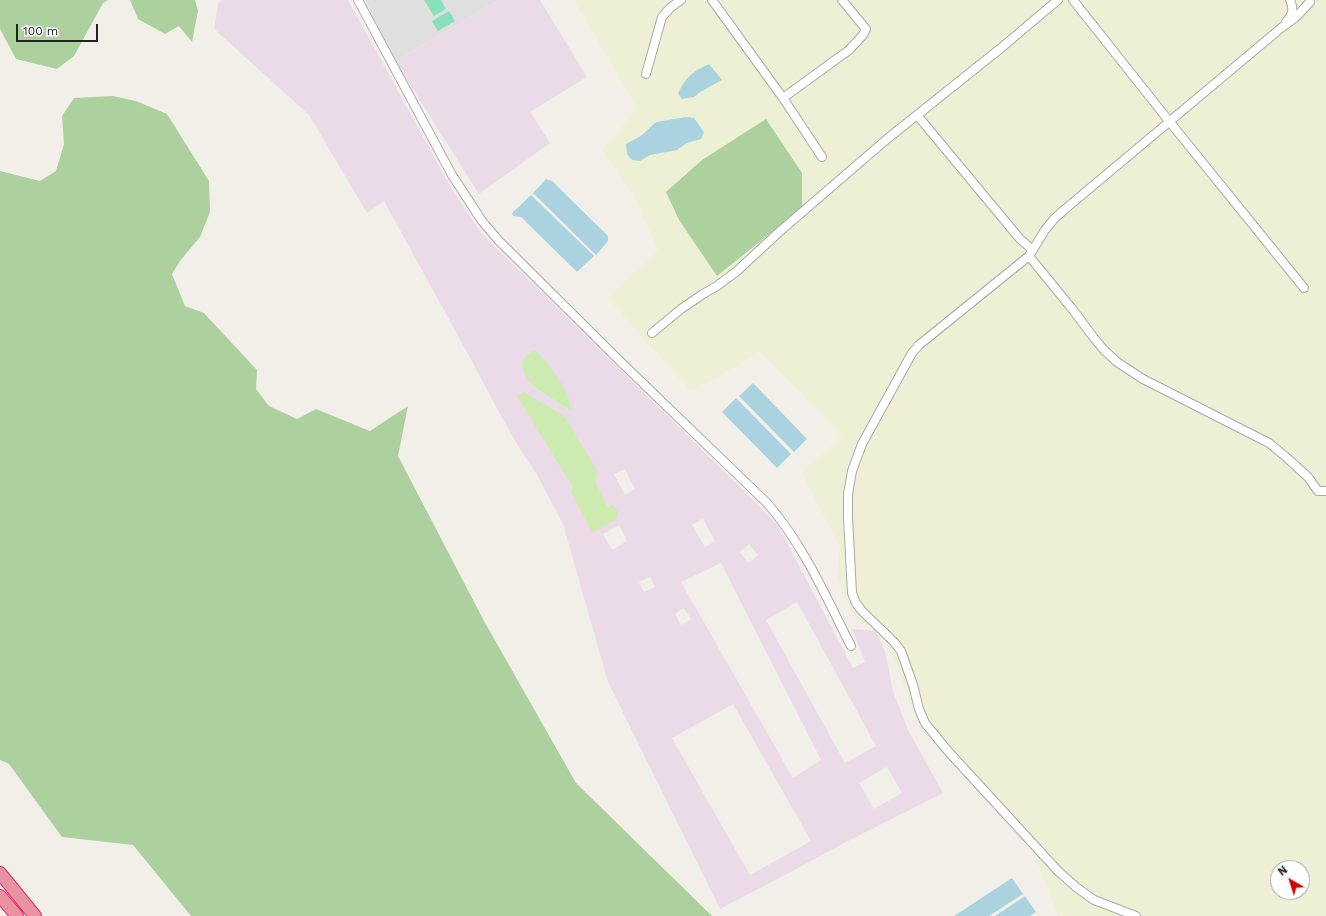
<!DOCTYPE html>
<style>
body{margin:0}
#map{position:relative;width:1326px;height:916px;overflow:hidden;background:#f2efe9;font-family:"Work Sans",sans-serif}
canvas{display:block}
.north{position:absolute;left:1270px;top:860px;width:40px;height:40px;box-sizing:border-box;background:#fff;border:1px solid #a7a7a7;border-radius:50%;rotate:321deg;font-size:11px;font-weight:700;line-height:16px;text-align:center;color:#222}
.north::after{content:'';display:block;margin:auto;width:14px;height:18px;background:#d40000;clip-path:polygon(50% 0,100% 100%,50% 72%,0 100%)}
.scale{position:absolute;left:16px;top:24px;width:82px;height:18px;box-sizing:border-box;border:2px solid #222;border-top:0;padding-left:5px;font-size:12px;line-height:14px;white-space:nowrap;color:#222;-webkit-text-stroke:3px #fff;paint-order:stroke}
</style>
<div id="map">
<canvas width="1326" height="916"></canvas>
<div class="north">N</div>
<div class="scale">100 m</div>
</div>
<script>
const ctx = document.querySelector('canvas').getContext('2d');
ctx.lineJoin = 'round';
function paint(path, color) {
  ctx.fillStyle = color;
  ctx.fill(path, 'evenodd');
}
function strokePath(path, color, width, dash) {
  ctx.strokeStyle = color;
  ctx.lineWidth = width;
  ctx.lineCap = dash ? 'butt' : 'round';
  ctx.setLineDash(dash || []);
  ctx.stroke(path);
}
paint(new Path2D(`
 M365,0H499L395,61Z`), '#e0dfdf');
paint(new Path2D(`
 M221,0H348L450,186L480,232L747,494L778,526L853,668L865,662L852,629L876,631L885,652L893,691L908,730L943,793L844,843L798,868L720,909L608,682L563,524L536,473L520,449L501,416L474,365L384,201L367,213L309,115L214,29L218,4ZM535,349L550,368L563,388L571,411L534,387L530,383ZM625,469L635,489L625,495L614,474ZM596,483L608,507L613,504L592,533L571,493L572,486ZM703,519L715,541L705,547L692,525ZM619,525L627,541L612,550L603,534ZM749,544L758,555L748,563L740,552ZM721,563L821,760L793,778L681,582ZM650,577L655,587L644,592L639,582ZM797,602L876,746L845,763L766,620ZM684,608L691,619L681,625L675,614ZM733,704L811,841L750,875L672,738ZM887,767L902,793L874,809L859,783Z
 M499,0H540L587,77L530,112L550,143L479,194L395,61Z`), '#ebdbe8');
paint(new Path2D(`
 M574,0H1326V916H1058L1033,850L918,722L890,650L879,628L858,622L837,576L840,547L801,472L842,437L761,352L691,392L607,298L658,250L635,198L602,150L637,108ZM1278,868H1302V892H1278Z`), '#eef0d5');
paint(new Path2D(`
 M535,349C548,364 572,392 571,411L534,387C529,382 520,368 523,361C525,356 532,352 535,349Z
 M524,392L561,414L567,420L598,472L596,483L608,507L613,504L618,513L616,520L592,533L571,493L572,486L517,396Z`), '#cdebb0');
paint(new Path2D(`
 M0,0H108L103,3L74,56L57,69L16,59L0,29Z
 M130,0H195L198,11L192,42L179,26L165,34L138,19Z
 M113,96L136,101L167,114L209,181L210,212L200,237L180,261L172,274L185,306L204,313L257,370L256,389L269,406L297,419L316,409L370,431L408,406L398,456L484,621L576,783L712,916H191L133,845L62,837L9,764L0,760V171L40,181L56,171L64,144L62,116L74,98Z
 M766,119L802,173V208L717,276L679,220L666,192L702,160Z`), '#add19e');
paint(new Path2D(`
 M424,0H441L446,9L434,16Z
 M449,11L455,21L438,31L432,21Z`), '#88e0be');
paint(new Path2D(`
 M709,64L722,80L700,92L694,97L682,99L678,93C687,76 692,72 709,64Z
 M686,117L694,118L704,132L701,139L687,143L677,150L650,155L640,161L632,160L627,154L626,144L641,136L656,122Z
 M546,179L552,181L608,236V241L596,255L533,193Z
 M531,195L594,256L577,272L521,217L513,216L512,213Z
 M753,383L807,439L794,452L739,396Z
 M736,398L791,454L777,468L722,412Z
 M1012,878L1023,894L989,916H954Z
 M1025,896L1036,912L1030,916H995Z`), '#aad3df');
const minor = new Path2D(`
 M358,0L452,175L482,221L499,241L624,365L767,503C803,544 826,597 851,646
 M712,0L783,98L822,157
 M1073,0L1169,121L1304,288
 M1286,22C1293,14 1294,9 1290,0
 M646,74L662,17L670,8L681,0
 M783,98L849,50L863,35L866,29L842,0
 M917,115L1020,239L1033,250
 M1029,256L1073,310L1094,338L1104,350L1117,362L1143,379L1269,443L1286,457L1308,477L1318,491H1326
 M652,333L681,309L703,294L717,286L737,271L778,233L887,139L1001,48L1058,0
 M1136,916L1094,900L1076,887L1058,871L947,750L925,723L919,709L913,685L901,651L894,642L862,611L856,603L852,593L848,517V494L852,471L862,444L912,353L919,345L1029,256L1045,230L1054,219L1064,210L1281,28L1296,17L1310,2`);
const highway = new Path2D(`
 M0,873L35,916
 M0,896L17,916`);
strokePath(minor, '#a9a9a9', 10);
strokePath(highway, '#dc2a67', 14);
strokePath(minor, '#fff', 8);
strokePath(highway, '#e892a2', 12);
</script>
